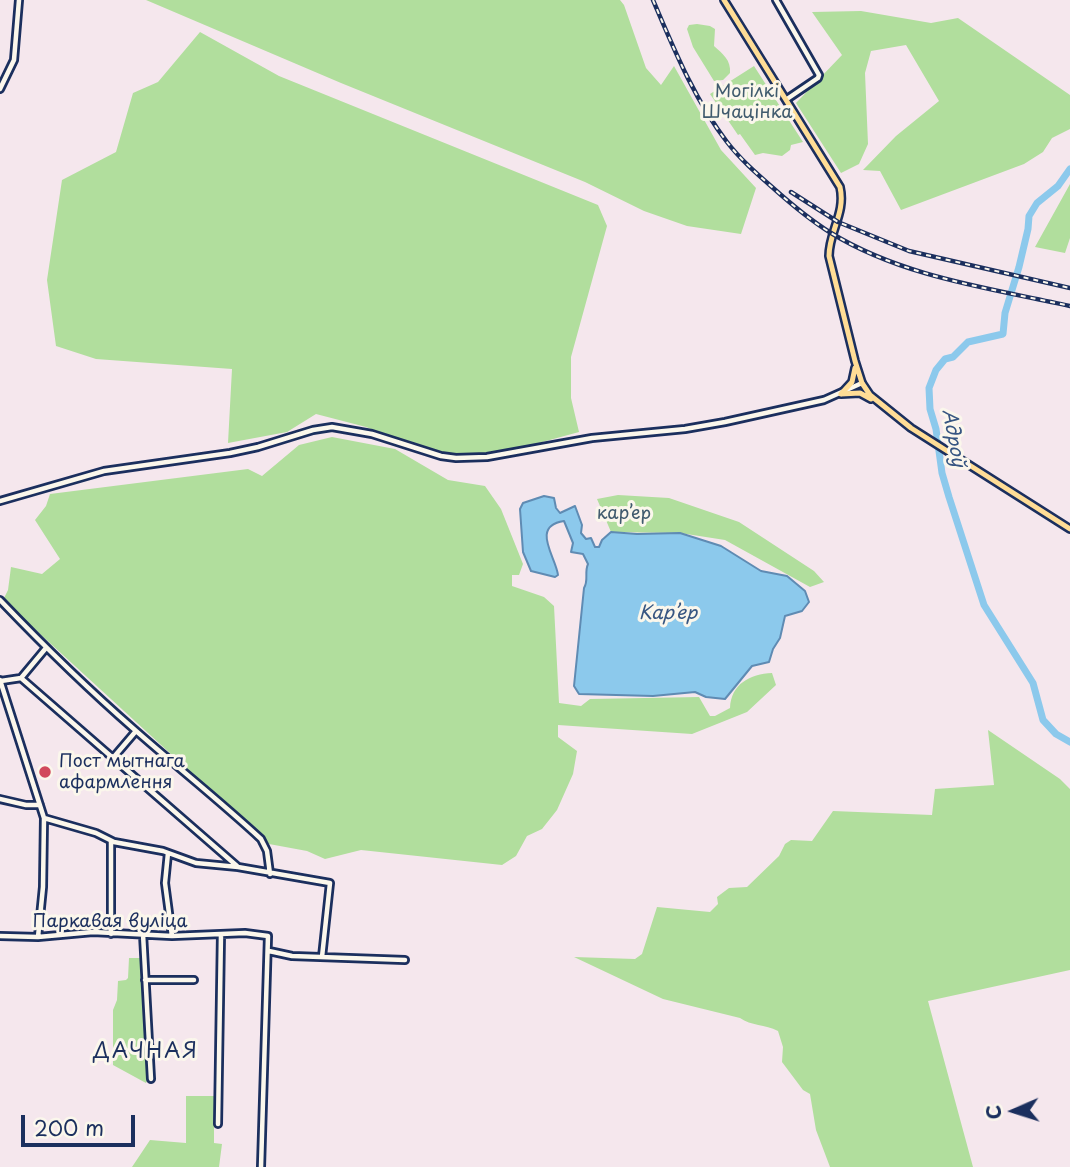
<!DOCTYPE html>
<meta charset="utf-8">
<style>
body{margin:0}
#map{position:relative;width:1070px;height:1167px;overflow:hidden;background:#f5e7ed;font-family:"Playpen Sans",sans-serif}
canvas{display:block}
.north{position:absolute;left:979px;top:1076px;width:70px;height:70px;-webkit-text-stroke:5px #fbf7ec;paint-order:stroke;rotate:267deg;font-size:19px;font-weight:700;line-height:28px;text-align:center;color:#1b2f5e}
.north::after{content:'';display:block;margin:auto;width:24px;height:32px;background:#1b2f5e;clip-path:polygon(50% 0,100% 100%,50% 72%,0 100%)}
.scale{position:absolute;left:21px;top:1115px;width:114px;height:32px;box-sizing:border-box;border:4px solid #1b2f5e;border-top:0;padding-left:9px;font-size:21px;line-height:24px;white-space:nowrap;color:#1b2f5e;-webkit-text-stroke:5px #fbf7ec;paint-order:stroke}
</style>
<div id="map">
<canvas width="1070" height="1167"></canvas>
<div class="north">С</div>
<div class="scale">200 m</div>
</div>
<script>
const ctx = document.querySelector('canvas').getContext('2d');
ctx.lineJoin = 'round';
function paint(path, color) {
  ctx.fillStyle = color;
  ctx.fill(path, 'evenodd');
}
function strokePath(path, color, width, dash) {
  ctx.strokeStyle = color;
  ctx.lineWidth = width;
  ctx.lineCap = dash ? 'butt' : 'round';
  ctx.setLineDash(dash || []);
  ctx.stroke(path);
}
function write(font, color, halo, rows, align = 'center') {
  ctx.font = font + ' "Playpen Sans",sans-serif';
  ctx.lineWidth = 6;
  ctx.setLineDash([]);
  ctx.textBaseline = 'middle';
  ctx.strokeStyle = halo;
  ctx.fillStyle = color;
  for (const [text, x, y, turn = 0] of rows) {
    ctx.save();
    ctx.translate(x, y);
    ctx.rotate((+turn || 0) * Math.PI / 180);
    ctx.textAlign = isNaN(turn) ? turn : align;
    if (halo) ctx.strokeText(text, 0, 0);
    ctx.fillText(text, 0, 0);
    ctx.restore();
  }
}
paint(new Path2D(`
 M146,0H620L624,5L646,68L661,85L674,66L721,150L756,188L741,234L687,226L644,211L585,182L341,83Z
 M861,11L931,23L958,18L1070,95V129L1052,138L1043,152L1024,164L901,210L880,171L863,170L896,136L939,101L906,45L871,51L865,73L868,144L859,164L841,173L796,103L842,55L812,12Z
 M697,24L710,26L715,29L714,46C723,54 731,60 730,73L723,80L714,81L693,47L687,29L689,25Z
 M200,32L279,76L598,205L607,226L571,357V398L579,432L502,453H433L366,427L316,414L287,432L228,443L232,369L96,359L56,346L47,280L62,180L116,152L133,93L158,82Z
 M754,66L803,142L791,145L790,150L782,156L763,153L755,155L740,134L738,135L710,94Z
 M1070,184V238L1065,253L1035,247Z
 M332,437L395,449L448,480L485,486L501,509L523,564L519,575H512V586L544,597L554,606L559,703L581,706L590,699L699,697L710,716H715L730,708C731,684 750,674 772,673L776,685L747,712L692,734L558,725V737L577,751L573,774L557,810L542,829L527,836L516,856L502,865L361,850L325,859L307,851L269,844L3,600L8,590L11,567L42,574L60,559L35,520L46,506L50,494L248,469L262,476L299,445Z
 M618,495L669,498L739,522L814,571L824,582L810,587L725,540L680,533L611,532L597,499Z
 M988,730L1060,779L1070,789V970L928,1001L973,1167H830L816,1130L810,1094L803,1090L782,1062L783,1047L778,1031C765,1024 751,1026 740,1018L663,999L574,957L635,959L642,954L657,907L710,912L718,904L717,897L729,888L747,887L779,856L785,844L791,840L812,841L833,811L932,815L935,789L994,785Z
 M129,958H140L148,1079L146,1083L113,1065V1010L117,1000L118,981L126,980L128,978Z
 M186,1096H214V1143L222,1144L219,1167H132L150,1140L186,1143Z`), '#b1de9d');
const water = new Path2D(`
 M544,496L554,498L556,508L560,513L575,506L582,525L581,533L586,539L591,538L595,547H599L602,540L611,532L637,534L680,533L721,546L761,571L787,576L805,591L809,602L802,611L785,616L780,638L773,649L769,662L752,666L725,699L706,697L695,692L653,696L579,694L574,686L584,588C589,580 584,573 588,564L583,554L571,552L573,543L564,521C530,526 556,557 558,575L555,577L531,571L523,552L520,509L523,503Z`);
paint(water, '#8cc9ec');
strokePath(water, '#5f8bb3', 2);
strokePath(new Path2D(`
 M1070,169L1058,186L1037,203L1029,216L1028,229L1019,267L1005,313L1003,334L968,342L953,357L945,359L936,370L929,388L930,409L936,429L942,473L949,497L984,605L1033,683L1043,720L1056,734L1070,742`), '#8cc9ec', 7);
const minor = new Path2D(`
 M776,0L819,75L818,78L787,99
 M0,89L14,60L19,0
 M0,501L104,471L230,453L258,447L313,430L332,427L372,434L441,456L456,458L487,457L592,438L685,429L725,422L824,400L862,383
 M0,600C43,645 88,689 135,730C177,767 220,801 261,839L267,851L270,874
 M21,678L46,648
 M0,680L44,818L43,887L38,937
 M1,681L21,678L237,866
 M113,758L136,731
 M0,799L26,805H40
 M44,818L96,833L114,842L163,851L196,863L238,867L330,883L322,957
 M111,841V934
 M168,853L165,883L172,936
 M143,934L151,1079
 M0,936L38,937L93,932L172,936L245,933L268,936L261,1167
 M269,951L292,956L405,960
 M145,980H194
 M218,1124L221,934`);
const major = new Path2D(`
 M724,0L840,187C846,213 829,231 829,256L855,361L862,383L870,395L911,428L1070,529
 M841,394L860,393L871,399
 M841,394L852,382L855,368`);
strokePath(minor, '#1b2f5e', 10);
strokePath(major, '#1b2f5e', 10);
strokePath(minor, '#fbf7ec', 4.5);
strokePath(major, '#ffdd96', 5);
const rail = new Path2D(`
 M653,0C674,49 694,99 727,142C740,159 756,173 772,187C791,204 810,220 831,233C903,277 989,288 1070,306
 M791,192L838,222L909,251L1070,288`);
strokePath(rail, '#1b2f5e', 4.5);
strokePath(rail, '#fbf7ec', 2, [5]);
for (const [x, y, r, color] of [
 [45,772,7,"#d1495b"]
]) {
  const dot = new Path2D();
  dot.arc(x, y, r, 0, 2 * Math.PI);
  ctx.fillStyle = color;
  ctx.fill(dot);
  strokePath(dot, '#fbf7ec', 2.5);
}
write('18px', '#405b6e', '#fbf7ec', [
 ["Могілкі",747,92],
 ["Шчацінка",747,113],
 ["карʼер",624,514]
]);
write('18px', '#1b2f5e', '#fbf7ec', [
 ["Пост мытнага",59,762],
 ["афармлення",59,783]
], 'left');
write('18px', '#1b2f5e', '#fbf7ec', [
 ["Паркавая вуліца",110,922]
]);
write('italic 19px', '#375682', '#fbf7ec', [
 ["Адроў",953,438,80],
 ["Карʼер",668,614]
]);
ctx.letterSpacing = '2px';
write('21px', '#1b2f5e', '#fbf7ec', [
 ["ДАЧНАЯ",146,1052]
]);
ctx.letterSpacing = '0px';
</script>
